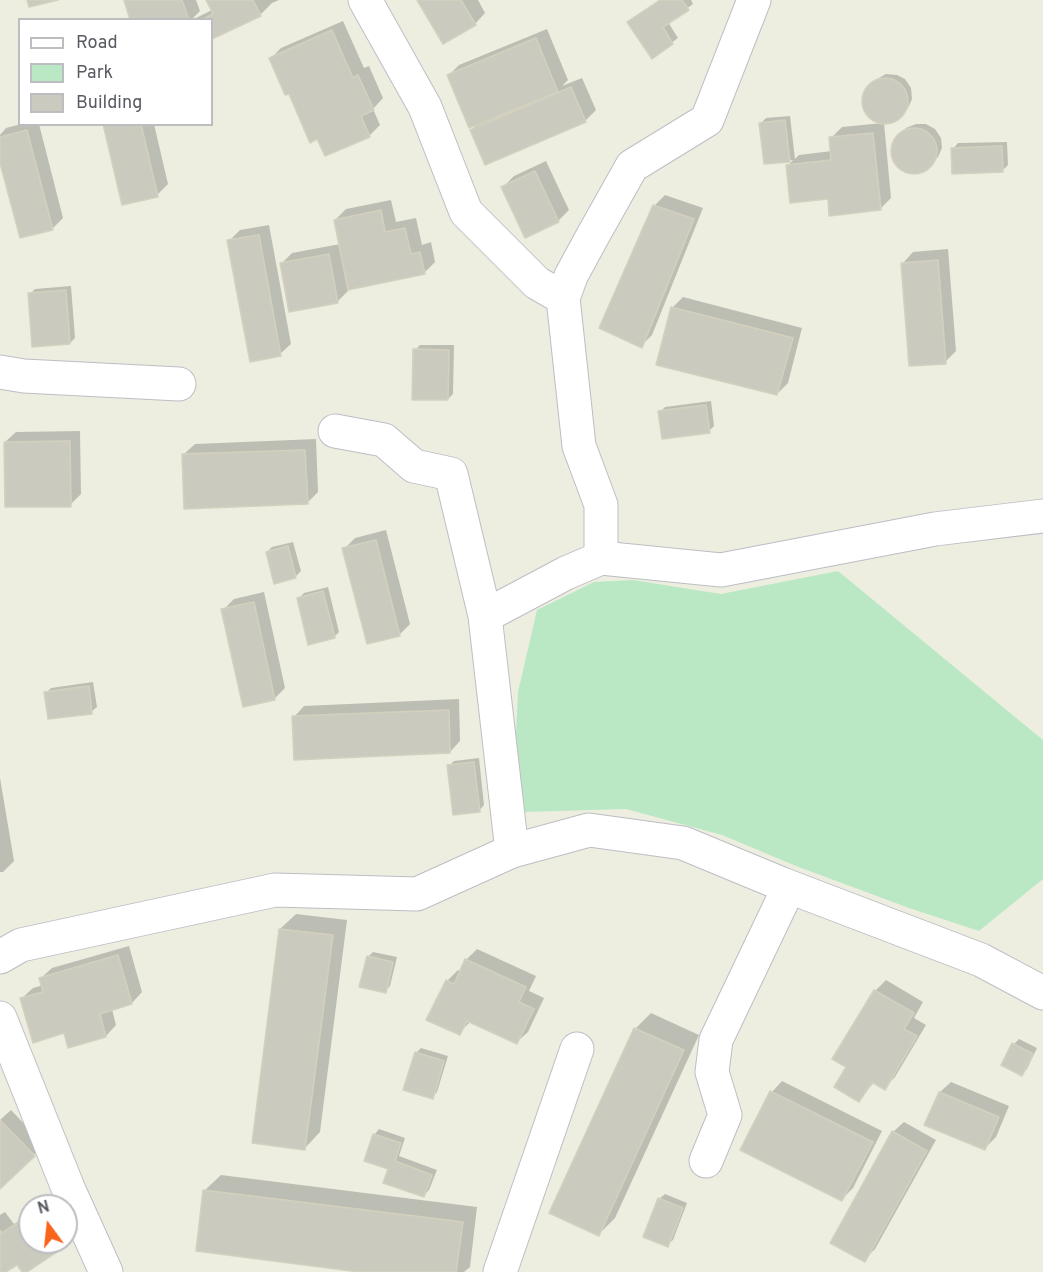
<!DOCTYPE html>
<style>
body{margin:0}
#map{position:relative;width:1043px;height:1272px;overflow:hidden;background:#edeee0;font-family:Overpass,sans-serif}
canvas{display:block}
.legend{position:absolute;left:18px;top:18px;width:195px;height:108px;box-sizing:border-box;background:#fff;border:2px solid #bdbdc1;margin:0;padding:8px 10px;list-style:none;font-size:18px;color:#595b63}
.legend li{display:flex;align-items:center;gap:12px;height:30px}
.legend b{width:30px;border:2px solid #bdbdc1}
.north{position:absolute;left:18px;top:1194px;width:60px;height:60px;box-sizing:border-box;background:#fff;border:2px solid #bdbdc1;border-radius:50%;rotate:345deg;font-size:16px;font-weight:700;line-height:24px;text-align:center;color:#595b63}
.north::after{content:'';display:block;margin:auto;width:21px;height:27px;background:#f9631b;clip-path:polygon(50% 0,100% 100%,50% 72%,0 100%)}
</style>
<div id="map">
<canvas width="1043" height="1272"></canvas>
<ul class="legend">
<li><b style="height:8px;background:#fff"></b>Road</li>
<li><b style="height:16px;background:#bae8c5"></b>Park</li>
<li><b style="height:16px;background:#cbcabf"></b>Building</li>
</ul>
<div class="north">N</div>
</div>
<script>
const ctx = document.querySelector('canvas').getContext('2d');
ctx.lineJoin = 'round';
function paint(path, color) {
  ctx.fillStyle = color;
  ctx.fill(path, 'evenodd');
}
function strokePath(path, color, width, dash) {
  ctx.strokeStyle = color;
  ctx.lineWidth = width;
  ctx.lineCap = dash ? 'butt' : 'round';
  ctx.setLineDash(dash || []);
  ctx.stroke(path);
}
paint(new Path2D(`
 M838,571L1043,740V879L979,931L909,908L796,866L722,835L626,809L523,812L515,755L518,692L537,610L594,582L633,580L721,594Z`), '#bae8c5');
paint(new Path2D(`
 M125,0H196L200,11L191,20H132Z
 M208,0H279L272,3L260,15L212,38V20H192L212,10Z
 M419,0H478L485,13L475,24Z
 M660,0H691L693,4L668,22L678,38L652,57Z
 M343,21L364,68L369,66L383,98L373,109L380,125L369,136L290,92L270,59L281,48Z
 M547,29L568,80L562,86L582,78L596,110L585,121L471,130L480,122L449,75L459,65Z
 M886,74L897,75L905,79L911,88L912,99L908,108L894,121L884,123L891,198L880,209L829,197L788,166L793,160L765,163L761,123L766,118L790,116L795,159L799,155L832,151L831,138L842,127L883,123L874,120L867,113L863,104L865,93L877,79Z
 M21,124H39L63,218L52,229L0,157V135L6,128Z
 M105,124H154L168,184L157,195Z
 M916,124H926L935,129L941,138L942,148L938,157L924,170L914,172L904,170L897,163L893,153L894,143L900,134L906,128Z
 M1007,142L1008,165L1003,170L953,149L958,143Z
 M546,161L569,210L558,221L503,187L514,176Z
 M665,195L703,208L652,335L641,346L654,206Z
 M391,200L396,222L416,218L422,245L431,242L435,262L424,273L348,288V291L337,302L282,263L292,253L340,244L335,220L346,209Z
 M269,225L291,344L280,354L229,241L240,230Z
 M948,249L956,351L945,362L903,263L913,252Z
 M71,286L75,338L70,343L30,294L35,289Z
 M683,297L802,328L788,383L777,394L672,308Z
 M420,345H454L453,394L448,399L415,350Z
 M711,401L714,426L709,431L660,412L665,407Z
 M80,431L81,494L70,505L5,442L16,432Z
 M316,439L318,492L307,503L184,454L195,444Z
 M386,530L410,624L399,635L344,549L355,538Z
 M293,542L301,571L296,576L275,582L267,552L272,547Z
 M328,587L339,632L334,637L298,599L304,593Z
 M264,592L285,688L275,698L244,705L223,610L234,599Z
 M93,682L97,707L91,712L46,693L51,688Z
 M459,699L460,741L450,752L294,717L304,706Z
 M479,758L484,805L479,811L449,766L454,761Z
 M0,778L14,861L3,872H0Z
 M296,914L347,920L320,1132L305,1148L280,929Z
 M129,946L142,992L132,1003L112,1009L116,1025L106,1036L65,1032L22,998L33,988L43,985L41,978L52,968Z
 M477,949L536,976L529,991L544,998L528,1032L517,1042L471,1021L459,1033L447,981L458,970L461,972L466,960Z
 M373,952L397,957L390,986L385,991L368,957Z
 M886,980L923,1002L914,1018L926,1025L895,1077L884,1088L874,1082L859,1101L875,991Z
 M651,1013L699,1035L615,1218L599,1234L551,1212L636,1028Z
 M1019,1039L1037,1048L1027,1069L1022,1074L1014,1044Z
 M421,1048L448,1056L437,1092L432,1097L416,1053Z
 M782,1081L882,1131L853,1188L842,1199L742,1149L772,1092Z
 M951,1082L1009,1106L996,1137L985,1148L926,1124L940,1092Z
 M11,1110L44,1145L0,1187V1120Z
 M904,1122L936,1140L875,1249L864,1260L893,1132Z
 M379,1129L405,1138L399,1156L437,1170L429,1190L424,1195L389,1168L374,1135Z
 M221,1175L477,1207L470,1267L464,1272H371L205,1190Z
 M665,1194L687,1203L673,1240L667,1245L659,1199Z
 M55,1196L62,1206H40Z
 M5,1212L14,1224L30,1213V1242H66V1212L79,1232L68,1243L24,1272L18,1263L3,1272H0V1215Z`), '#0003');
const building = new Path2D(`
 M27,0H58L29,7Z
 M124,0H182L189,20H130Z
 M206,0H253L261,16L212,39V20H202L213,14Z
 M417,0H461L476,25L443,44Z
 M660,0H682L689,10L663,27L673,44L652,59L627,22Z
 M332,30L353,78L358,75L374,110L361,116L370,137L325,156L317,139L310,143L289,94L285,95L269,58Z
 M536,38L558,92L469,128L447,75Z
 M862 101a23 23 0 1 1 46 0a23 23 0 1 1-46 0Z
 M571,87L586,122L485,165L470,130Z
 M785,120L790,162L764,164L759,123Z
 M103,124H141L158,197L122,205Z
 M891 151a23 23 0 1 1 46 0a23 23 0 1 1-46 0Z
 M27,130L53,230L20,238L0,163V137Z
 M873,133L881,210L829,216L828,199L790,203L786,165L831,160L829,137Z
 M1002,146L1003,172L952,174L951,148Z
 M535,171L559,222L525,238L501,187Z
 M653,205L694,219L642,348L599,328Z
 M381,210L385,232L405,228L411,254L420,252L425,274L348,290L334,220Z
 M259,235L281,356L250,362L227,240Z
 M329,254L338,303L289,312L280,263Z
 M938,260L946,364L909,366L901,263Z
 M66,290L70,344L32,347L28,293Z
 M671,307L793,338L777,395L656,365Z
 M413,349L449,350L448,400H412Z
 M706,405L710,433L662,439L658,411Z
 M70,441L71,507H5L4,442Z
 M305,450L308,504L184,509L182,454Z
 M376,540L400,636L367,644L342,548Z
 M288,546L296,578L274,584L266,552Z
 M323,591L335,638L308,645L297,598Z
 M254,602L275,700L243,707L221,609Z
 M89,686L92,714L48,719L44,692Z
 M449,710L450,753L294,760L292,716Z
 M474,762L480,812L453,815L447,765Z
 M279,929L333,935L305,1150L252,1143Z
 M118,955L132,1004L100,1014L106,1037L68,1048L64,1033L33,1043L20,998L43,992L39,978Z
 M367,956L393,962L386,993L359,987Z
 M465,959L526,987L519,1002L534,1009L517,1044L467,1021L460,1035L426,1020L446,980L454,984Z
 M874,990L914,1013L904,1029L917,1036L885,1090L872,1082L859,1102L834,1087L846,1067L832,1059Z
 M634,1028L684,1050L599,1236L549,1213Z
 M1012,1043L1033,1054L1022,1076L1001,1065Z
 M415,1052L444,1061L433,1099L403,1090Z
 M770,1091L873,1142L842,1201L740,1150Z
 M939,1092L999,1117L985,1150L924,1125Z
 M0,1120L35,1156L0,1189Z
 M892,1131L927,1151L865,1262L830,1243Z
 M373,1134L401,1143L395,1161L432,1175L424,1197L383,1183L388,1169L364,1161Z
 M203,1190L463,1222L456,1272H359L196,1251Z
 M658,1198L683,1208L668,1247L643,1237Z
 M30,1215V1242H66V1239L69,1244L27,1272H22L17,1265L6,1272H0V1230L2,1233Z`);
paint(building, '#cbcabf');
strokePath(building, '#d3d1be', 1.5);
const minor = new Path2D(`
 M365,0L425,107L466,212L537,283L563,298
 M0,372L24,376L179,384
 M335,431L384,440L414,466L451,474L485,616
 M601,558V505L579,446L563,298L571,276L591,239L632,166L707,120L754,0
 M512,851L485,616L566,573L601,558L721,570L935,529L1043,516
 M0,957L21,945L275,890L417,894L512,851L589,830L683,843L782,884L981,960L1043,993
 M0,1018L68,1188L106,1272
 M706,1161L725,1115L712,1072L716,1040L789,887
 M500,1272L577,1049`);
strokePath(minor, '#bdbec5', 35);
strokePath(minor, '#fff', 33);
</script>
